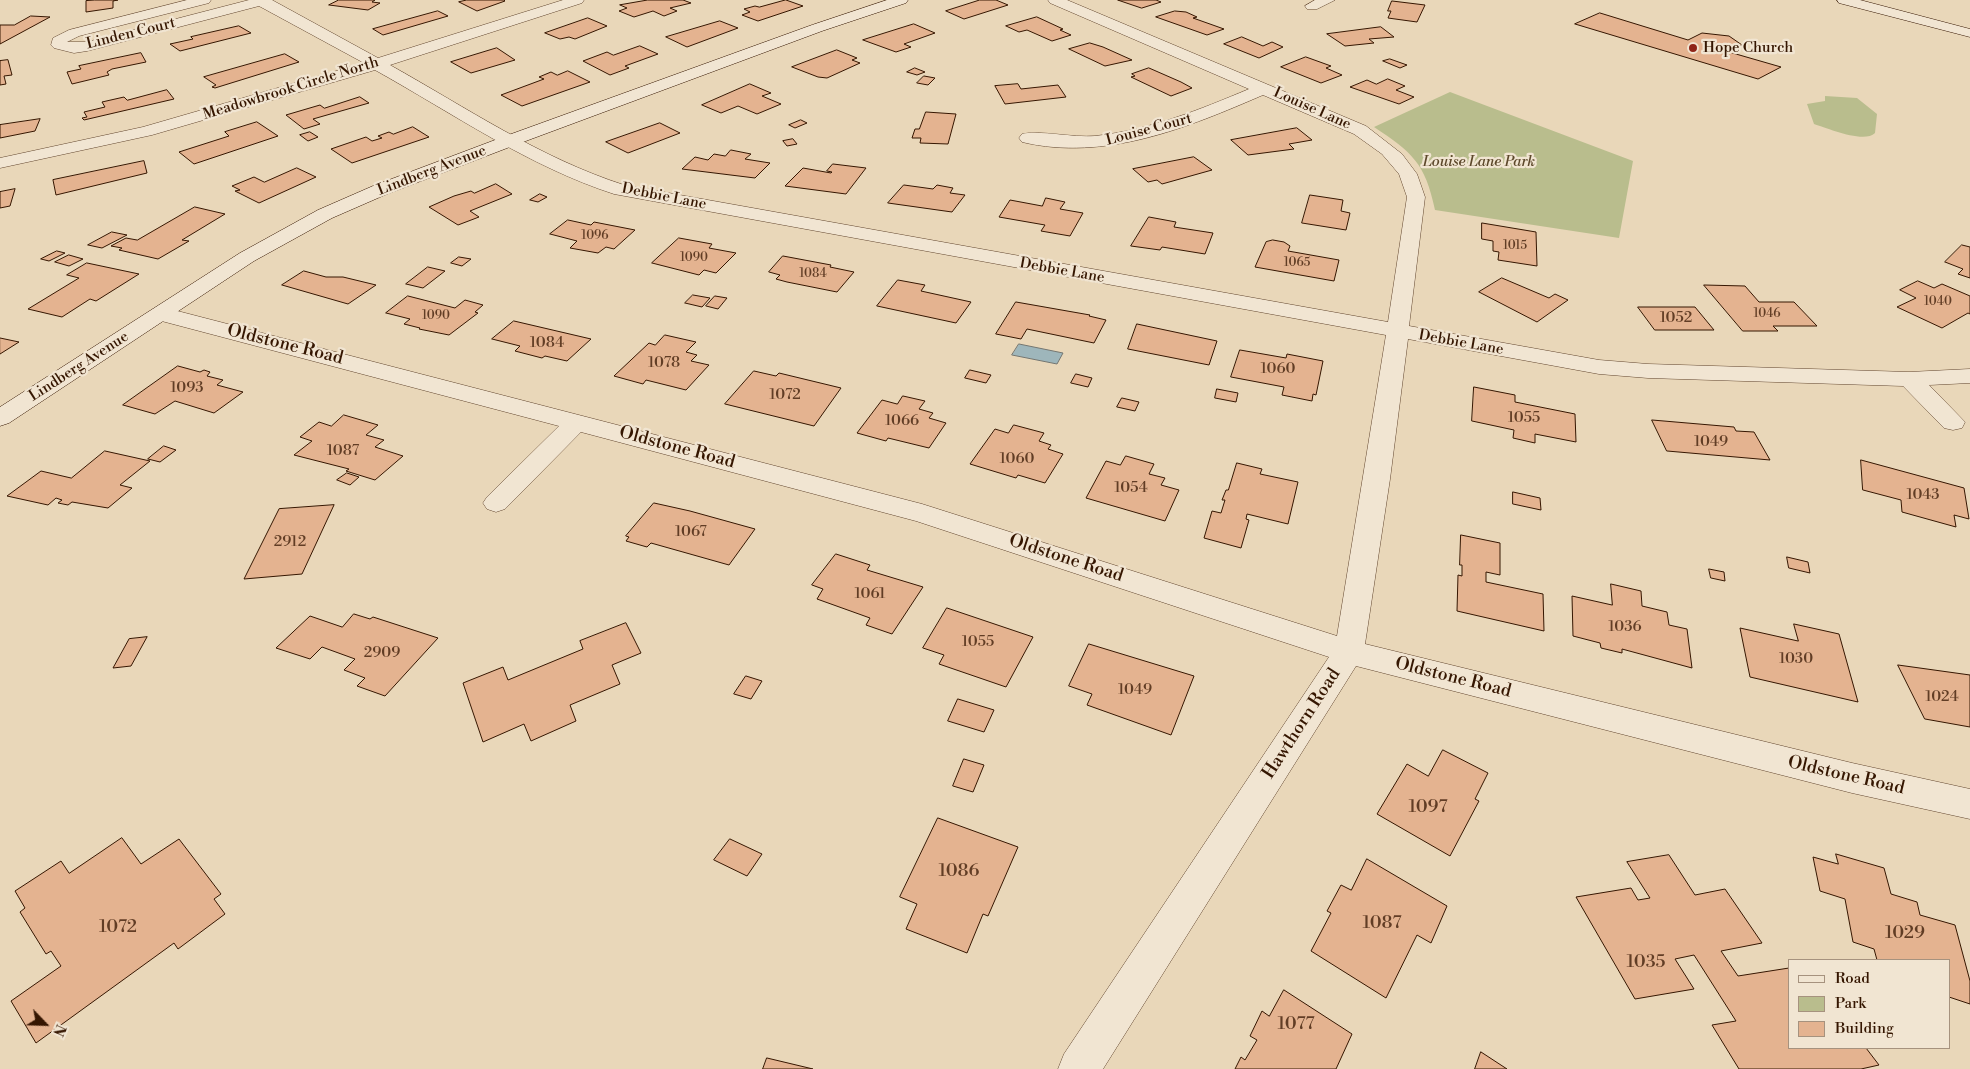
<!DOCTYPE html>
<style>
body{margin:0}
#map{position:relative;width:1970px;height:1069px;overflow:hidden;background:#e9d7b9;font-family:"Libre Bodoni",serif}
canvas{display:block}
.legend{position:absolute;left:1788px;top:959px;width:162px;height:90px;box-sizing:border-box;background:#f1e5d2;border:1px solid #a6927e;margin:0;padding:6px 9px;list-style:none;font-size:15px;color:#351601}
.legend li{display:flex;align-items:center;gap:10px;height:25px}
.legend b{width:25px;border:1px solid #a6927e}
.north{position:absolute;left:20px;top:999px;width:50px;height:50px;-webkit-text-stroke:4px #f1e5d2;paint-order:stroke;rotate:114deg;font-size:14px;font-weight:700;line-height:20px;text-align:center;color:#351601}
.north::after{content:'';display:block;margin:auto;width:18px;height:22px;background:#351601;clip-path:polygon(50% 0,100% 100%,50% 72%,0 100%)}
</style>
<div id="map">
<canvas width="1970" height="1069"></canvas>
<ul class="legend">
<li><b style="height:6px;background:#f1e5d2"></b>Road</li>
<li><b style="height:14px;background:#b9bd8d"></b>Park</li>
<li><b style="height:14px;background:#e4b390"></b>Building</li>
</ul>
<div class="north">N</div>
</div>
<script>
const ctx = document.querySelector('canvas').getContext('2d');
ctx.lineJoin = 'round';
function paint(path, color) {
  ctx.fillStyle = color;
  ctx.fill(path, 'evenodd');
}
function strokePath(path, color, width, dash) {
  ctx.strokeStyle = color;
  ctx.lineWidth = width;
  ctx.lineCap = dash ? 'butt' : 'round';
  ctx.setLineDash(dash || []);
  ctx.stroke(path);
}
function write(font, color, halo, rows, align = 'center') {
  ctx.font = font + ' "Libre Bodoni",serif';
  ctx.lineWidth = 4.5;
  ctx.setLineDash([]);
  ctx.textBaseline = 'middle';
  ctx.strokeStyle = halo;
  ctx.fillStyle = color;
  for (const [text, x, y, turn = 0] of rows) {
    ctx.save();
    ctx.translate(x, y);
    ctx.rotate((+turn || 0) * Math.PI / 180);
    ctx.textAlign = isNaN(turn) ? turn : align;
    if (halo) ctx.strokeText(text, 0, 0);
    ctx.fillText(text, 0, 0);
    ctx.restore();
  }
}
paint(new Path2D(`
 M1450,92L1633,161L1619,238L1435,210C1425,163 1413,153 1374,127Z
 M1825,96L1857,98L1877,114L1875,133C1864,144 1827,128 1814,124L1807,104L1825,101Z`), '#b9bd8d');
const water = new Path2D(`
 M1019,344L1063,353L1057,364L1012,355Z`);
paint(water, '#9eb6bb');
strokePath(water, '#747671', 1);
const building = new Path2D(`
 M95,0H118L113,1V8L86,12V1Z
 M339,0H375L372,2L380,3L368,10L329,5Z
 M467,0H504L505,1L477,11L459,2Z
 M648,0H683L691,3L670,8L677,11L664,16L653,11L634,17L619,11L627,8L620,5Z
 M786,0L803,6L758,21L742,15L750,12L744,9L755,6L759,7Z
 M980,0H996L1008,5L964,19L946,11Z
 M1118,0H1156L1161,2L1142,8Z
 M1392,1L1425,5L1417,22L1388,18L1391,11H1388Z
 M438,11L448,16L383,35L373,29Z
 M1175,11L1186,12L1197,17L1193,18L1224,29L1207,35L1156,17Z
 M1600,13L1688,40L1702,33L1729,36L1742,45L1729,52L1781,67L1758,79L1575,24Z
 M31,16L50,17L0,44V25H14Z
 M1037,17L1063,29L1060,30L1071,35L1052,41L1027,30L1019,32L1006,26Z
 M588,18L607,26L575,39L569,37L560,39L545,33Z
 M720,21L738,28L687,47L666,37Z
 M914,24L935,33L904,44L911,47L896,52L863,40Z
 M239,26L251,33L180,51L170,44L193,39L191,37Z
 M1381,27L1394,37L1369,39L1374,43L1345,46L1327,34Z
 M1242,37L1263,46L1272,42L1283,47L1259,58L1224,44Z
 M1090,43L1103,47L1132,60L1105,66L1069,49Z
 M640,46L658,54L625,66L629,68L610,75L583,61L607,52L613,55Z
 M497,48L515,60L471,73L451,62Z
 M837,50L857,58L852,60L860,63L827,78L818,77L792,67Z
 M141,53L146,62L112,69L107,72L109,75L72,84L67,72L81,69L79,66Z
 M285,54L299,62L215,88L212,87L216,85L204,77Z
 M1306,57L1331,66L1326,68L1342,75L1321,83L1281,67Z
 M1390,59L1407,65L1400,68L1383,61Z
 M8,60L12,75L4,76L6,84L0,85V61Z
 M915,68L925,72L917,75L907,72Z
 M1149,68L1181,82L1192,88L1171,96L1131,77L1135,76L1132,74Z
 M568,71L590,82L522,106L501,95L544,79L539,77L551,72L557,75Z
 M924,76L935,78L928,85L917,83Z
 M1388,79L1405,86L1396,90L1414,97L1399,104L1350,87L1367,80L1376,84Z
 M750,84L771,93L762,96L781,104L757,114L738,106L721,113L702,105Z
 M1018,84L1021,89L1058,85L1066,97L1005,104L995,86Z
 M167,90L174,99L84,120L82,118L87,117L84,112L105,107L102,102L124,97L127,100Z
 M360,97L369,103L313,119L320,124L304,129L286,115L320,105L324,108Z
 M926,112L956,114L948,144L920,143L921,138H912L915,129H919Z
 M40,119L35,131L0,138V125Z
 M801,120L807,123L795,128L789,125Z
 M257,122L278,136L194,164L179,152L229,136L225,132Z
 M660,123L680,133L628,153L606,142Z
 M413,127L429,137L352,163L331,149L366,137L372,141L382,138L378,136L389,132L393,134Z
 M1297,128L1312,140L1289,144L1294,149L1248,155L1231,140Z
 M310,132L318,137L308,141L300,135Z
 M793,139L797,144L787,146L783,141Z
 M731,150L751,154L745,159L770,163L755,178L682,169L695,157L708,160L714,154L725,156Z
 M1194,157L1212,170L1162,184L1157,180L1148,182L1133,169Z
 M144,161L147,173L56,195L53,180Z
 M833,164L866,168L846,194L785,186L803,168L831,173L832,172L827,171Z
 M297,168L316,177L259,203L235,191L240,190L232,186L254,177L264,182Z
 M496,184L512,194L470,211L479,217L458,225L429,207L454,196L471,191L474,193Z
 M904,185L933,189L937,185L953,188L950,193L965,195L952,212L888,203Z
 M15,189L10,206L0,208V192Z
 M540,194L547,197L538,202L530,200Z
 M1310,195L1343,200L1341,211L1350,213L1346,230L1302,223Z
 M1046,198L1065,202L1060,209L1083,213L1070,236L1041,231L1045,225L999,217L1010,200L1042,206Z
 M195,207L225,214L182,240L189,241L158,259L119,250L122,248L111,246L126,238L137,240Z
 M1149,217L1176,222L1174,227L1213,233L1205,254L1162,247L1160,250L1131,246Z
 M568,220L591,225L594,222L635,230L614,249L606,247L598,253L570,248L577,241L550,234Z
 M1482,223L1536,232L1537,266L1498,260L1499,252L1493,251V241L1482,239Z
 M112,232L127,235L102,248L88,245Z
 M679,238L712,244L709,248L736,253L716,273L704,270L699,275L652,263Z
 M1273,240L1284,242L1290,246L1288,251L1339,260L1334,281L1255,267L1266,242Z
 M1962,245L1970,247V278L1958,274L1963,269L1945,262Z
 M57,251L65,253L49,261L41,259Z
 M69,255L83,259L69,266L55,262Z
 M783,256L831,265L830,267L854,272L837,292L787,282L776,279L780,275L769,272Z
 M459,257L471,259L462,266L451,263Z
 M87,263L139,274L96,301L90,299L62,317L28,309L79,278L67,275Z
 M428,267L445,271L423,288L406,284Z
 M304,271L326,277H343L376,285L348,304L282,285Z
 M1502,278L1549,298L1555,294L1568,300L1537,322L1479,292Z
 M898,280L925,285L921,291L971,302L956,323L877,306Z
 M1918,281L1934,288L1942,284L1970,296V314L1968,313L1942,328L1897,307L1916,298L1900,290Z
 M1704,285L1745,286L1759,302H1794L1817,326H1773L1778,331H1743Z
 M693,295L710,298L702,307L685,303Z
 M408,296L455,308L465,300L483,305L475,312L478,313L449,335L419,329L420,328L404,324L410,319L386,313Z
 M715,296L727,298L718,309L706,306Z
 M1016,302L1090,315L1089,316L1106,320L1094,343L1027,329L1021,339L996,334Z
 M1638,307H1695L1714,330H1655Z
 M514,321L591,339L567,361L545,356L542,358L515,351L520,346L492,339Z
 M1137,324L1217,341L1209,365L1128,349Z
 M665,335L696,342L686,352L697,355L691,361L709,365L686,390L646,380L643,384L614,376L649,343L655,345Z
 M0,338L19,342L0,354Z
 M1240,350L1286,358L1287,354L1323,361L1316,395L1313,394L1312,401L1282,395L1284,387L1231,377Z
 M178,366L200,372L204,370L210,372L207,376L223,380L217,385L243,392L214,413L175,401L155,414L123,405Z
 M970,370L991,375L986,383L965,378Z
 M754,371L776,376L779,373L841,388L814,426L725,404Z
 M1076,374L1092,378L1088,387L1071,383Z
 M1474,387L1515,395V402L1575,414L1576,442L1535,434V443L1513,438L1514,430L1472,421Z
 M1217,389L1238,393L1236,402L1215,398Z
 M903,396L925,401L919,409L933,413L929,418L946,423L929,448L888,438L886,441L857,433L882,400L897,404Z
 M1122,398L1139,402L1135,411L1117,407Z
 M344,415L378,425L366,435L384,440L375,447L403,456L375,480L346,471L349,469L294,455L312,441L300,437L319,422L331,426Z
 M1652,420L1734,427L1736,431L1754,432L1770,460L1667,451Z
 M1014,425L1044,433L1039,441L1051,445L1048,449L1063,454L1045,483L1018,475L1016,478L970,464L995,429L1008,433Z
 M164,446L176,450L160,462L148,459Z
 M105,451L150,461L120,485L132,488L108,508L72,502L68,505L58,503L62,500L56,498L48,505L7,496L41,471L71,478Z
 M1126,456L1154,464L1149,474L1165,478L1161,485L1179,490L1165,521L1086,498L1106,461L1120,465Z
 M1861,460L1964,488L1969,519L1954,515L1956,527L1902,512L1901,500L1863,490Z
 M1237,463L1262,469L1260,474L1298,482L1288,524L1247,514L1246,519L1249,520L1241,548L1204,538L1212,511L1221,513L1225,500H1222L1226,490H1228Z
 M347,473L359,477L350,485L337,480Z
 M1513,492L1540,498L1541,510L1513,504Z
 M654,503L690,511L755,529L729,565L651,543L647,547L626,541L629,537L626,536Z
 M334,505L302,574L244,579L279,509Z
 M1461,535L1500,543V575L1486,572V582L1543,594L1544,631L1457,611L1458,575L1462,576V565H1460Z
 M836,554L870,565L867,570L923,587L892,634L866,625L870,618L817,599L823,589L812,585Z
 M1787,557L1808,562L1810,573L1789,568Z
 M1709,569L1724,572L1725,581L1711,578Z
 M1611,584L1641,591L1642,606L1667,612L1669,625L1687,629L1692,668L1622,649V653L1601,648L1600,643L1573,636L1572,596L1612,605Z
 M947,608L1033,637L1006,687L939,664L944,655L923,648Z
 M354,614L370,619L373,617L438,638L385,696L357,686L365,678L344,670L355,659L322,647L310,659L276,648L310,616L342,627Z
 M626,623L641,653L612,665L620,684L570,705L576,721L531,741L524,724L483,742L463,683L503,667L508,680L583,649L580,641Z
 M1794,624L1839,634L1858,702L1750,677L1740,628L1798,641Z
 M147,637L131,666L113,668L129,639Z
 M1089,644L1194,676L1171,735L1087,705L1092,694L1069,686Z
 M1898,665L1970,675V727L1925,719Z
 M746,676L762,681L751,699L734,694Z
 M958,699L994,710L984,732L948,721Z
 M1443,750L1488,773L1475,799L1479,801L1450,856L1377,814L1407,764L1428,776Z
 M964,759L984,765L973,792L953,786Z
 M938,818L1018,847L988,916L983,914L967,953L906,929L917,904L900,897Z
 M122,838L141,864L179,839L221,894L214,899L225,914L178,949L174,943L36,1043L11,1001L61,966L51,951L46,954L20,912L25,908L15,891L61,861L69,873Z
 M730,839L762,854L747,876L714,860Z
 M1836,854L1884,868L1891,894L1917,902L1920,915L1955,925L1970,981V1004L1949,997V960H1877L1874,949L1853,942L1845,899L1820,891L1813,857L1838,864Z
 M1669,855L1695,895L1725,889L1762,943L1721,951L1738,976L1789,968V1048H1866L1879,1065L1861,1069H1739L1712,1025L1736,1021L1694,955L1675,959L1694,989L1635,999L1576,897L1631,888L1638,900L1650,898L1627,862Z
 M1367,859L1447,906L1431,943L1417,935L1386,998L1311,951L1331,913L1327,911L1341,885L1351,890Z
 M1284,990L1352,1034L1336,1069H1235L1241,1057L1245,1060L1257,1040L1250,1036L1262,1011L1269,1016Z
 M1481,1052L1507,1069H1475Z
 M767,1058L813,1069H763Z`);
paint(building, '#e4b390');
strokePath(building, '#351601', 1);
const street = new Path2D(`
 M187,0H211L209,3L79,36L67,42H87L249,0H272L378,58L563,0H584L582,3L390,65C467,108 540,158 624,185L1388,322L1407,197L1399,174L1382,154L1354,134L1263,95C1189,127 1105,162 1022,142L1019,138L1022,134C1040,130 1073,138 1095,136C1150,130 1199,110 1249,89L1050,3L1048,0H1067L1366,126L1402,154L1417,174L1425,197L1409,326L1599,360L1648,364L1909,372L1970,369V383L1929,385L1965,422L1962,428L1953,430L1944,428L1903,386L1648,378L1599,374L1408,339L1390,479L1365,644L1852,763L1970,789V819L1852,793L1356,666L1103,1069H1058L1064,1054L1329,657L916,521L581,432L505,509L496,512L487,509L483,503L487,497L559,426L154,319L151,314L154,309L162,307L922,504L1337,636L1386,335L614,194C528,166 454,114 375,70L152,135L0,168V158L143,127L364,63L259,6L87,51L74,53L54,48L51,45L53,38L69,30Z
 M1315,0H1335L1317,9H1307L1305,6Z`);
const secondary = new Path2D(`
 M887,0H908L906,3L822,31L515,145L387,194L332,218L254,261L9,423L0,426V407L240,253L318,210L373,186L503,137L812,25Z
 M1837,0H1860L1970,29V37L1839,3Z`);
strokePath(street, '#62462f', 1);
strokePath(secondary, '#351601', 1);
paint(street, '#f1e5d2');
paint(secondary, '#f1e5d2');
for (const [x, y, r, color] of [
 [1693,48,5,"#8f2418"]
]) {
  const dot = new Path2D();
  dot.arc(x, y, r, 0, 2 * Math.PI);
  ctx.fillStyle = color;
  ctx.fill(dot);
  strokePath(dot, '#f1e5d2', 2);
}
write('12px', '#613d25', null, [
 ["1096",595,236],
 ["1015",1515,246],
 ["1090",694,258],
 ["1065",1297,263],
 ["1084",813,274],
 ["1040",1938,302],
 ["1046",1767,314],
 ["1090",436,316]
]);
write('15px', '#351601', '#f1e5d2', [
 ["Linden Court",131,34,-14],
 ["Meadowbrook Circle North",291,89,-17],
 ["Louise Lane",1312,109,24],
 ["Louise Court",1149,130,-15],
 ["Lindberg Avenue",432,171,-21],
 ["Debbie Lane",664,197,11],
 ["Debbie Lane",1062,271,10],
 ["Debbie Lane",1461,343,10],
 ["Lindberg Avenue",79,367,-33]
]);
write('15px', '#351601', '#f1e5d2', [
 ["Hope Church",1703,48]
], 'left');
write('italic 15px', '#5d482b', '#f1e5d2', [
 ["Louise Lane Park",1479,162]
]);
write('15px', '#613d25', null, [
 ["1052",1676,318],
 ["1084",547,343],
 ["1078",664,363],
 ["1060",1278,369],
 ["1093",187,388],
 ["1072",785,395],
 ["1055",1524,418],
 ["1066",902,421],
 ["1049",1711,442],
 ["1087",343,451],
 ["1060",1017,459],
 ["1054",1131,488],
 ["1043",1923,495],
 ["1067",691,532],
 ["2912",290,542],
 ["1061",870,594],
 ["1036",1625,627],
 ["1055",978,642],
 ["2909",382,653],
 ["1030",1796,659],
 ["1049",1135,690],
 ["1024",1942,697]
]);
write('18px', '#351601', '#f1e5d2', [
 ["Oldstone Road",285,345,14],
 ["Oldstone Road",677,448,15],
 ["Oldstone Road",1066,559,18],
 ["Oldstone Road",1453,678,14],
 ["Hawthorn Road",1302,724,-57],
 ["Oldstone Road",1846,776,13]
]);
write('18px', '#613d25', null, [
 ["1097",1428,808],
 ["1086",959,872],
 ["1087",1382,924],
 ["1072",118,928],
 ["1029",1905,934],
 ["1035",1646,963],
 ["1077",1296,1025]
]);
</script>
